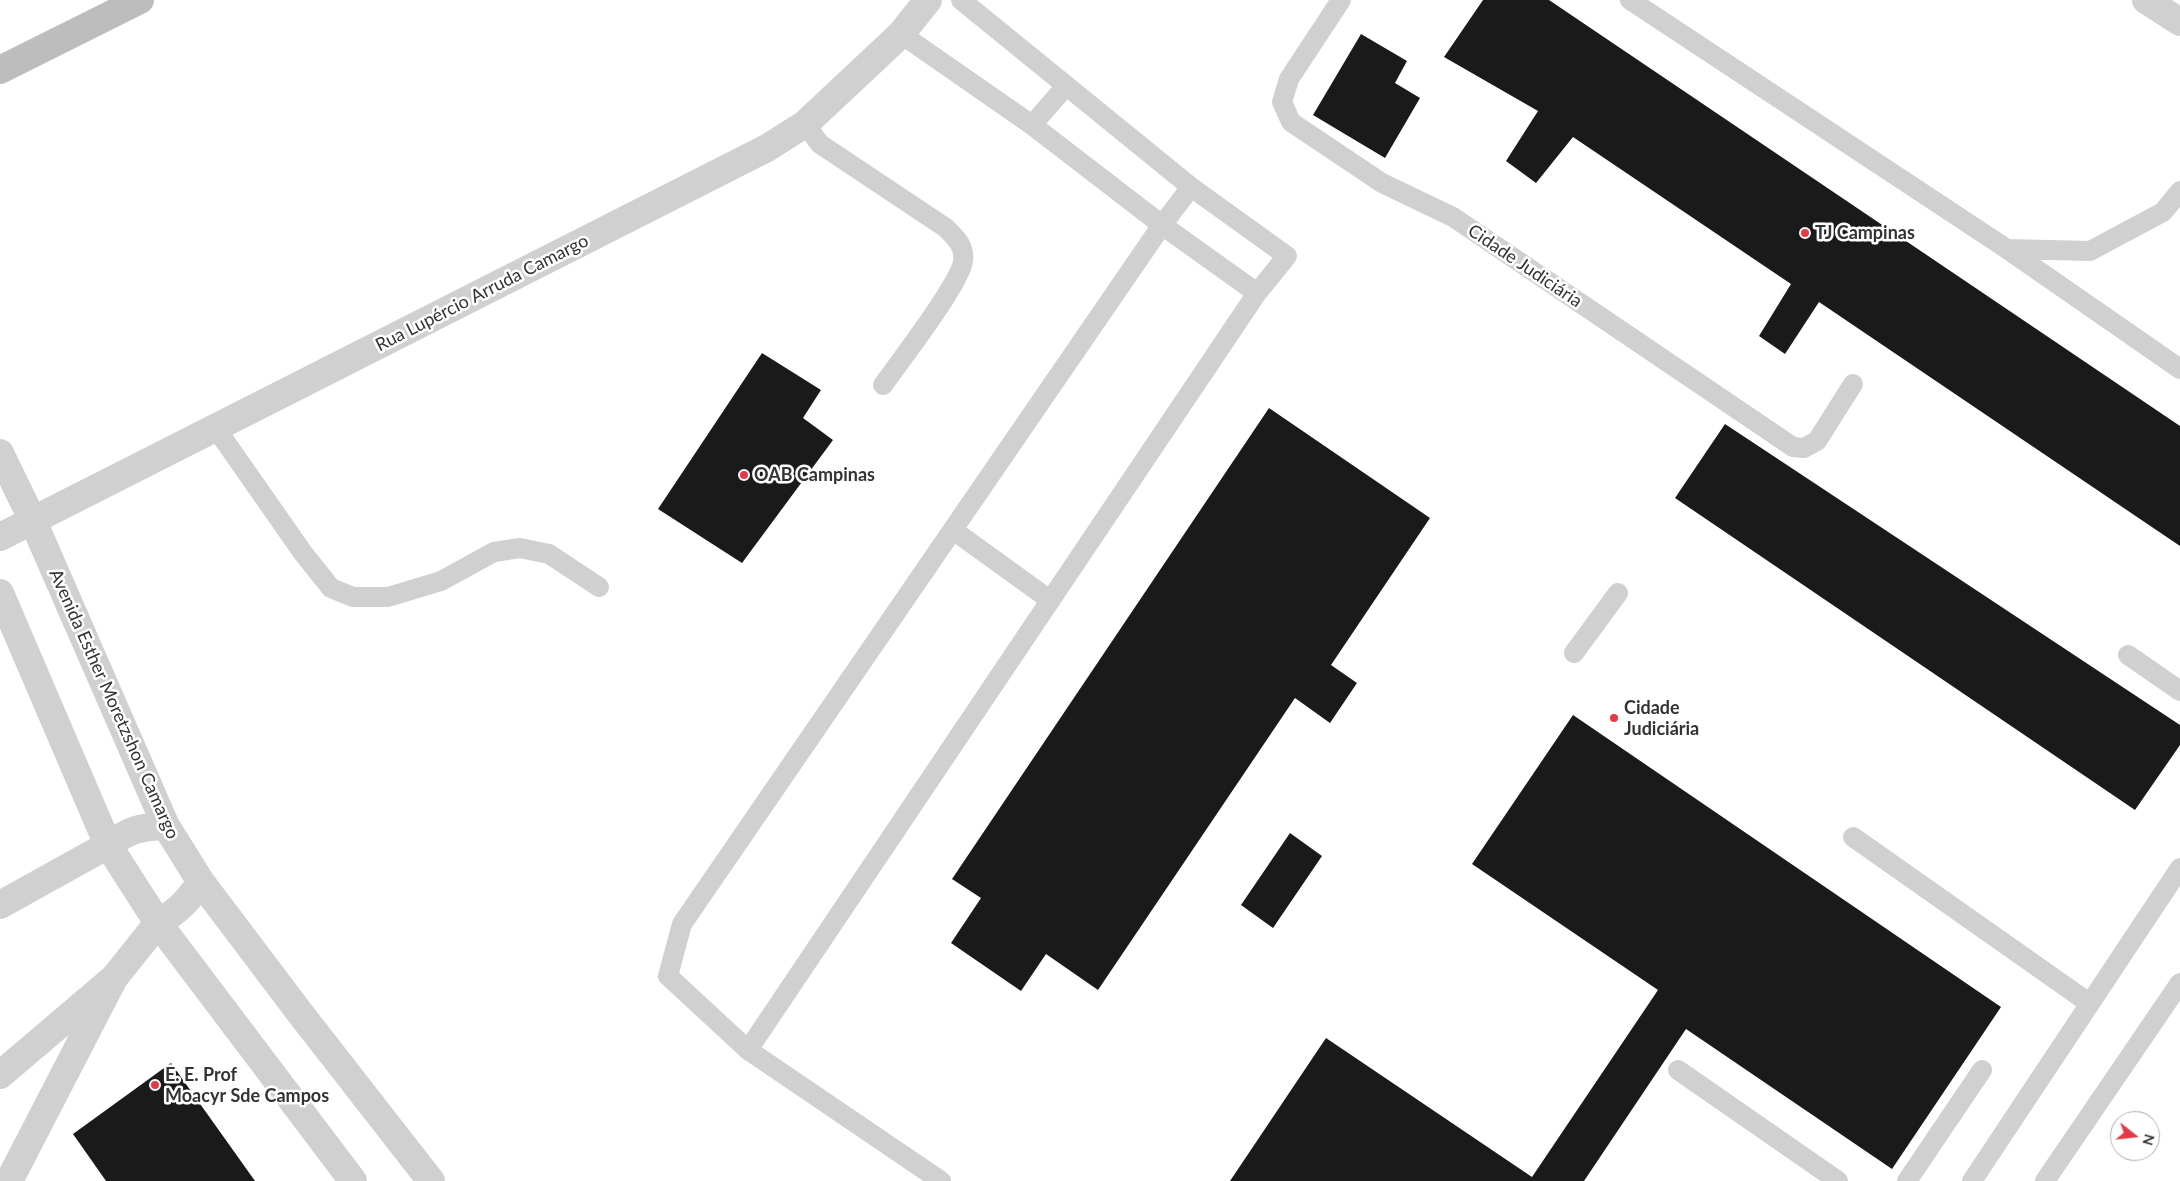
<!DOCTYPE html>
<meta charset="utf-8">
<style>
body{margin:0}
#map{position:relative;width:2180px;height:1181px;overflow:hidden;background:#fff;font-family:Lato,sans-serif}
canvas{display:block}
.north{position:absolute;left:2110px;top:1111px;width:50px;height:50px;box-sizing:border-box;background:#fff;border:1px solid #adadad;border-radius:50%;rotate:106deg;font-size:14px;font-weight:700;line-height:20px;text-align:center;color:#333}
.north::after{content:'';display:block;margin:auto;width:18px;height:22px;background:#e63946;clip-path:polygon(50% 0,100% 100%,50% 72%,0 100%)}
</style>
<div id="map">
<canvas width="2180" height="1181"></canvas>
<div class="north">N</div>
</div>
<script>
const ctx = document.querySelector('canvas').getContext('2d');
ctx.lineJoin = 'round';
function paint(path, color) {
  ctx.fillStyle = color;
  ctx.fill(path, 'evenodd');
}
function strokePath(path, color, width, dash) {
  ctx.strokeStyle = color;
  ctx.lineWidth = width;
  ctx.lineCap = dash ? 'butt' : 'round';
  ctx.setLineDash(dash || []);
  ctx.stroke(path);
}
function write(font, color, halo, rows, align = 'center') {
  ctx.font = font + ' Lato,sans-serif';
  ctx.lineWidth = 5;
  ctx.setLineDash([]);
  ctx.textBaseline = 'middle';
  ctx.strokeStyle = halo;
  ctx.fillStyle = color;
  for (const [text, x, y, turn = 0] of rows) {
    ctx.save();
    ctx.translate(x, y);
    ctx.rotate((+turn || 0) * Math.PI / 180);
    ctx.textAlign = isNaN(turn) ? turn : align;
    if (halo) ctx.strokeText(text, 0, 0);
    ctx.fillText(text, 0, 0);
    ctx.restore();
  }
}
paint(new Path2D(`
 M1483,0H1549L2180,426V546L1819,302L1785,354L1759,336L1791,284L1573,137L1536,183L1506,161L1538,111L1444,57Z
 M1361,34L1407,61L1395,83L1420,98L1385,158L1313,115Z
 M762,353L821,390L803,418L833,440L742,563L658,509Z
 M1269,408L1430,518L1331,665L1357,683L1330,723L1295,698L1098,990L1046,954L1021,991L951,943L981,898L952,879Z
 M1725,424L2180,725V745L2135,810L1675,498Z
 M1573,715L2001,1007L1892,1169L1686,1029L1584,1181H1230L1326,1038L1532,1177L1658,990L1472,864Z
 M1290,833L1322,856L1273,928L1241,905Z
 M171,1063L255,1181H106L73,1134Z`), '#1a1a1a');
strokePath(new Path2D(`
 M1341,0L1289,79L1282,102L1291,122L1382,183L1453,217L1793,447L1804,448L1817,441L1853,384
 M1630,0L2007,249L2180,369
 M901,34L1032,125L1162,225L1257,293
 M805,124L820,144L946,228C956,238 965,246 963,261C961,282 899,363 883,385
 M1032,125L1066,86
 M2007,249L2090,251L2163,212L2180,191
 M215,427L303,553L331,588L353,597H388L441,581L494,552L520,548L549,554L599,587
 M953,530L1050,600
 M1574,653L1618,593
 M2128,655L2180,691
 M1853,837L2089,1003
 M748,1050L1257,293L1287,256L1191,187L961,0
 M1678,1070L1838,1181
 M941,1181L748,1050L668,976L682,924L1162,225L1191,187
 M1907,1181L1982,1070
 M1972,1181L2180,868
 M2045,1181L2180,983`), '#d0d0d0', 20);
strokePath(new Path2D(`
 M0,905L108,845
 M0,1075L114,978L158,923
 M9,1181L114,978`), '#d0d0d0', 28);
strokePath(new Path2D(`
 M2146,0L2180,22
 M0,453L33,521L166,826L201,882L300,1013L431,1181
 M0,537L767,148L805,124L901,34L928,0
 M0,593L108,845L158,923L353,1181
 M108,845C130,830 138,827 166,826
 M158,923C178,911 187,902 201,882`), '#d0d0d0', 28);
strokePath(new Path2D(`
 M0,70L140,0`), '#bdbdbd', 28);
for (const [x, y, r, color] of [
 [1805,233,5,"#e63946"],
 [744,475,5,"#e63946"],
 [1614,718,5,"#e63946"],
 [155,1085,5,"#e63946"]
]) {
  const dot = new Path2D();
  dot.arc(x, y, r, 0, 2 * Math.PI);
  ctx.fillStyle = color;
  ctx.fill(dot);
  strokePath(dot, '#fff', 2);
}
write('bold 18px', '#333', '#fff', [
 ["TJ Campinas",1815,233],
 ["OAB Campinas",754,475],
 ["Cidade",1624,708],
 ["Judiciária",1624,729],
 ["E. E. Prof",165,1075],
 ["Moacyr Sde Campos",165,1096]
], 'left');
write('18px', '#333', '#fff', [
 ["Cidade Judiciária",1525,266,34],
 ["Rua Lupércio Arruda Camargo",482,293,-27],
 ["Avenida Esther Moretzshon Camargo",114,704,66]
]);
</script>
